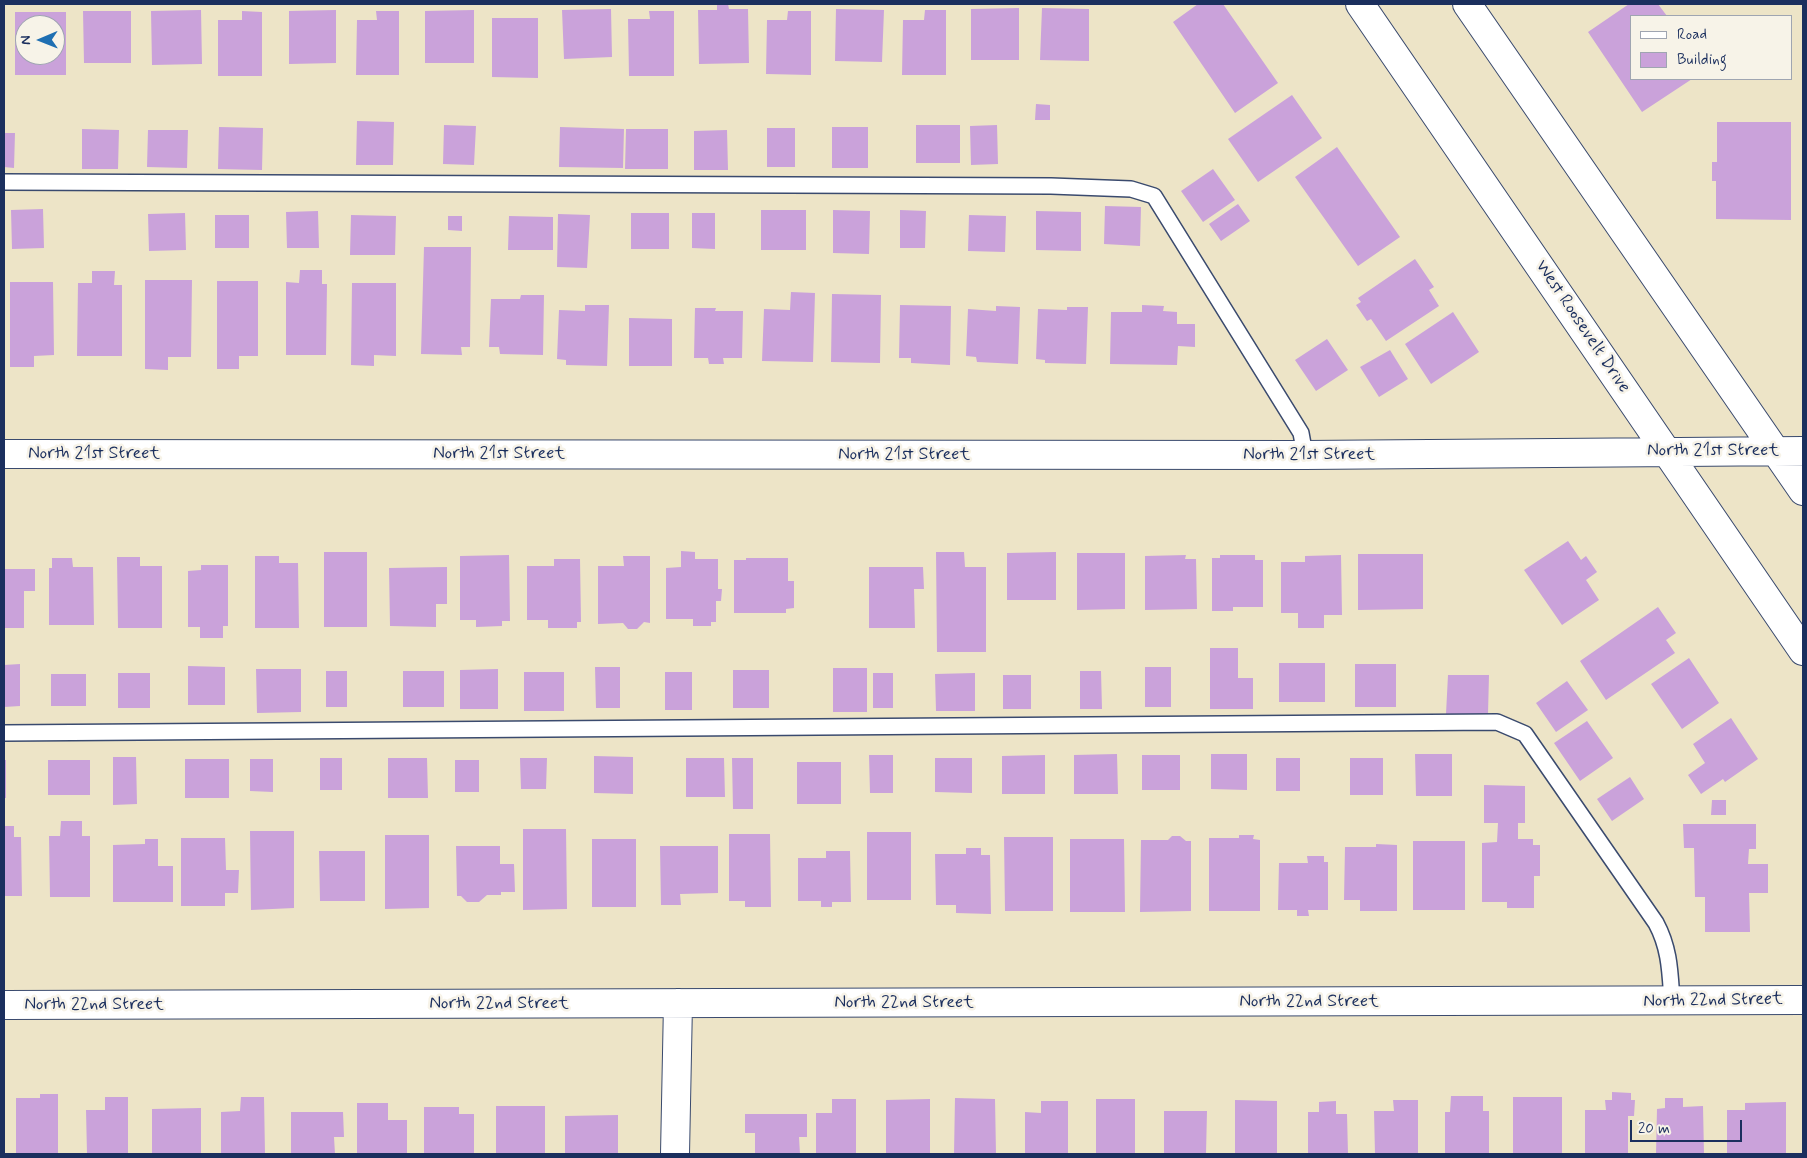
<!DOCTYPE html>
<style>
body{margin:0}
#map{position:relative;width:1807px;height:1158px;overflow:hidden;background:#ede4c7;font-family:Mynerve,sans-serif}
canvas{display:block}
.frame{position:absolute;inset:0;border:5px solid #1b2f5e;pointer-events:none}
.legend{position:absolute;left:1630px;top:15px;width:162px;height:65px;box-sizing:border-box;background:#f7f3e8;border:1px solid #9fa5b1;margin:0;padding:6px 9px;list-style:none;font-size:15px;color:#1b2f5e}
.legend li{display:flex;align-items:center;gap:10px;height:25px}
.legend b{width:25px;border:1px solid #9fa5b1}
.north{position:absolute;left:15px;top:15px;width:50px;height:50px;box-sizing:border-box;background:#f7f3e8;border:1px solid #9fa5b1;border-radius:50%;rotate:269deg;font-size:14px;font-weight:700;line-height:20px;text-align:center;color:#1b2f5e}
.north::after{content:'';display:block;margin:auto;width:18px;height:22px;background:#1f6fb2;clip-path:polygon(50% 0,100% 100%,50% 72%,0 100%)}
.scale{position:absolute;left:1630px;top:1120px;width:112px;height:22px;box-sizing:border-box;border:2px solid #1b2f5e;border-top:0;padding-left:6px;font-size:15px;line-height:18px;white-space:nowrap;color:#1b2f5e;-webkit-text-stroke:4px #f7f3e8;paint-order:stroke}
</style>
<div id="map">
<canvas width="1807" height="1158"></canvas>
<div class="frame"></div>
<ul class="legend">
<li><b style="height:6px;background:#fff"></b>Road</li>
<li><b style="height:14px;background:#caa2da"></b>Building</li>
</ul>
<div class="north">N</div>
<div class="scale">20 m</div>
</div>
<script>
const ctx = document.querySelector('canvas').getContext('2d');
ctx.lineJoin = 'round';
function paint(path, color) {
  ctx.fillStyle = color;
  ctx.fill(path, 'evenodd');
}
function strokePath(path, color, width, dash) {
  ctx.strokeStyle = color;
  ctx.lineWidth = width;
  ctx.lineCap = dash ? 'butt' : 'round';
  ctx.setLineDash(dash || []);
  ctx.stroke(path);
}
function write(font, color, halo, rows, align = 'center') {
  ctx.font = font + ' Mynerve,sans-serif';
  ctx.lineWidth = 5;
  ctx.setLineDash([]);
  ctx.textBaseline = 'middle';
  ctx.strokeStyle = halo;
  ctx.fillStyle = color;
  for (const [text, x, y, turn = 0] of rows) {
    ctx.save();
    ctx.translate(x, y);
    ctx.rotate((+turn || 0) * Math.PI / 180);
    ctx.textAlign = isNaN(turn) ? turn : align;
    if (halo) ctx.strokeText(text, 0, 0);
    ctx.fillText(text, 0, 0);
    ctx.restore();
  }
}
paint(new Path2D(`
 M717,4H728L729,9H748L749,63L699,64L698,10H717Z
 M1198,4H1223L1278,83L1235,113L1173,22Z
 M1629,4H1658L1667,16H1631V79H1692L1642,112L1588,32Z
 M1019,8V60H971V9Z
 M1042,8L1089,9V61L1040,60Z
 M611,9L612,57L564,59L562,10Z
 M836,9L884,10L882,62L835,61Z
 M201,10L202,64L152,65L151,11Z
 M336,10V63L289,64V11Z
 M474,10V63H425V11Z
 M925,10H946V75H902L903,20H924Z
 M83,11H131V63H84Z
 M242,11L262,12V76H218V20H242Z
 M376,11H399V75H356L357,20H377Z
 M649,11H674V76H629L628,19H650Z
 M788,11H811V75L766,74L767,20H787Z
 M15,12H66V75H15ZM25,25H55V55H25Z
 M492,18H538V78L492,77Z
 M1292,95L1322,138L1258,182L1228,139Z
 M1036,104L1050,105V120H1035Z
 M357,121L394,122L393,165H356Z
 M1717,122H1791V220L1716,219V181H1712V162H1717Z
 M444,125L476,126L474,165L443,164Z
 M916,125H960V163H916Z
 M997,125L998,164L971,165L970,126Z
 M219,127L263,128L262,170L218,169Z
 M560,127L624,129L623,168L559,167Z
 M832,127H868V168H832Z
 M767,128H795V167H767Z
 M82,129L119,130L118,169H82Z
 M626,129H668V169H625Z
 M148,130H188L187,168L147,167Z
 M727,130L728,170H694V131Z
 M4,133H15L14,168L4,167Z
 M1337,147L1400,237L1358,266L1295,177Z
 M1213,169L1235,200L1203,222L1181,191Z
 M1238,204L1250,221L1221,241L1209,224Z
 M1105,206L1141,207L1140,246L1104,244Z
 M43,209L44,248L12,249L11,210Z
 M761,210H806V250H761Z
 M833,210L870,211L869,254L833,253Z
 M900,210L926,211L925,248H900Z
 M318,211L319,248H287L286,212Z
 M1036,211L1081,212V251L1036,250Z
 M185,213L186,250L149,251L148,214Z
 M631,213H669V249H631Z
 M692,213H715V249L692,248Z
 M558,214L590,215L587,268L557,267Z
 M215,215H249V248H215Z
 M351,215L396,216L395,255H350Z
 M969,215L1006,216L1005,252L968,251Z
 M448,216H462V231L448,230Z
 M509,216L553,217V250H508Z
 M424,247H471L470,347H461L462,355L421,354Z
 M1415,259L1434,287L1429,290L1439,306L1386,341L1371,319L1367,321L1356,305L1361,302L1358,298Z
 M300,270H322V284H327L326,355H286V282L299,283Z
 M92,271H115L114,285H122V356H77L78,283H92Z
 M145,280H192L191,357H168V370L145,369Z
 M217,281H258V356H239V369H217Z
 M10,282H53L54,355L34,356V367H10Z
 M352,283H396V356L374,355V366L351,365Z
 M791,292L815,293L813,362L762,361L764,309L790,310Z
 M832,294L881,295L880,363L831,362Z
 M521,295H544L543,355L500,354L499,347H489L491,299H520Z
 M585,305H609L607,366L566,365V360L557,359L559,310L585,311Z
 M900,305L951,306L950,365L911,363V358H899Z
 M1142,305L1164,306L1163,311L1177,312V324H1195V347L1178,346L1177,365L1110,364L1111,312H1142Z
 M996,306L1020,307L1018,364L977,362L976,357L966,356L968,309L996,311Z
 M1067,307H1088L1086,364L1045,363V360L1036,359L1038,309L1067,310Z
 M695,308H716L715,311H743L742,358H723L724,364H709L708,358H694Z
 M1453,312L1479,352L1431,384L1405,344Z
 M629,318L672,319V366H629Z
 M1327,339L1348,370L1316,391L1295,360Z
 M1390,350L1408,379L1379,397L1360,367Z
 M1568,541L1581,560L1586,556L1597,572L1586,580L1599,600L1562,625L1524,570Z
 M681,551L695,552V559H718V589H722L721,601H716V622H711V626H693V619H666V568L681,567Z
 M324,552H367V627H324Z
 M936,552H964L965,567H986V652H937Z
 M1056,552V600H1007V553Z
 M1077,553H1125V609L1077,610Z
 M1358,554H1423V609L1358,610Z
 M509,555L510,621H502V626L476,627V620H460V556Z
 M1186,555L1185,559H1196L1197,609L1145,610V556Z
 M1220,555H1255V560H1263V607H1233V611H1212V558H1220Z
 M1341,555L1342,615H1324V628H1298V613H1281V562H1305V556Z
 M255,556H279V563H298L299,628H255Z
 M623,556H650V623L644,622L637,629H628L623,623L598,624V566H624Z
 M117,557H140V566H162V628H118Z
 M52,558H72L73,567H93L94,625H49V568H52Z
 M746,558H788V581H794V608L786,609V613H734V560H746Z
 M554,559H580L581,622H577V628H548V620H527V566H554Z
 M201,565H228V626H223V638H200V627H188V571L201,570Z
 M447,567V604H436V627L390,626L389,568Z
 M869,567H923L924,589H914L915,628H869Z
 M4,569H35V591H24V628H4Z
 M1658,607L1676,633L1666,640L1675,653L1606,700L1580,661Z
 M1210,648H1238V678H1253V709H1210Z
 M1689,658L1719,703L1682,729L1651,684Z
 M1279,663H1325V702H1279Z
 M20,664V706L4,707V665Z
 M1355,664H1396V707H1355Z
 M188,666L225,667V705H188Z
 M595,667H620V708H596Z
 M1145,667H1171V707H1145Z
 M833,668H867V712H833Z
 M256,669H301V712L257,713Z
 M498,669V709H460V670Z
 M733,670H769V708H733Z
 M326,671H347V707H326Z
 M403,671H444V707H403Z
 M1080,671H1101L1102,709H1080Z
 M524,672H564V711H524Z
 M665,672H692V710H665Z
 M118,673H150V708H118Z
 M873,673H893V708H873Z
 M975,673V711H936L935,674Z
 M51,674H86V706H51Z
 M1003,675H1031V709H1003Z
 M1448,675H1489L1488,714H1446Z
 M1567,681L1588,710L1556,732L1536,703Z
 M1731,718L1758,759L1725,782L1723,779L1701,794L1688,775L1705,763L1693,744Z
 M1587,721L1613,758L1580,781L1554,743Z
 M1117,754L1118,794H1074V755Z
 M1211,754H1247V790L1211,789Z
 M1415,754H1452V796H1416Z
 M869,755H893V793H870Z
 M1045,755V794H1002V756Z
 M1142,755H1180V790H1142Z
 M594,756L633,757V794L594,793Z
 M113,757H136L137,804L113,805Z
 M320,758H342V790H320Z
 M388,758H427L428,798H388Z
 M520,758H547L546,789H521Z
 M686,758H724L725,797H686Z
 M732,758H753V809H733Z
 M935,758H972V793L935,792Z
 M1276,758H1300V791H1276Z
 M1350,758H1383V795H1350Z
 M185,759H229V798H185Z
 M250,759H273V792L250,791Z
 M4,760H6V798H4Z
 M48,760H90V795H48Z
 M455,760H479V792H455Z
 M797,762H841V804H797Z
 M1630,777L1644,799L1612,821L1597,799Z
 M1484,785L1525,786V823H1518V839H1533V845H1540V876H1534V908H1507V902H1482V843L1497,842L1498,823H1484Z
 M1712,800H1726V815H1711Z
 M61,821H82V836H90V897H50L49,836H60Z
 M1683,824H1756V849H1749L1748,864H1768V893H1749L1750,932H1705V897H1695L1694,848H1684Z
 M4,826H14V837H21L22,896H4Z
 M523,829H566L567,909L523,910Z
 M250,831H294V908L251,910Z
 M867,832H911V900H867Z
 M729,834H770L771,907H745V901H729Z
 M385,835H429V908L385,909Z
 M1239,835H1254L1253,839L1260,840V911H1209V838H1239Z
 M1172,836H1180L1186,841H1191V911L1140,912L1141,840H1168Z
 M1004,837H1053V911H1005Z
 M181,838H225L226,870H239L238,893H225V906H181Z
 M145,839H158V866H173V902H113V845L145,844Z
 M592,839H636V907H592Z
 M1070,839H1124L1125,912H1070Z
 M1413,841H1465V910H1413Z
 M1376,844L1397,845V911H1360V900H1344L1345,847H1376Z
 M456,846H500V864H514L515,892H501V895H487L479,902H467L461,896H457Z
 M660,846H718V893L680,894L681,905H661Z
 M966,848H981V855H990L991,914L956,913V905H936L935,854H966Z
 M319,851H365V901H320Z
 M826,851H850L851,902H832V907H821V901H798V858H826Z
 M1307,856H1324V862H1328V910H1308L1309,916H1297V910H1278L1279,863H1308Z
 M1612,1092L1631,1093V1100H1635L1634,1116H1628V1154H1585V1110H1606L1605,1100H1612Z
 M40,1094H58V1154H16V1098H40Z
 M1451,1096H1483V1111H1489V1154H1445V1112H1450Z
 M105,1097H128V1154H87L86,1110H105Z
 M241,1097H264L265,1154H221V1112L240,1111Z
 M1513,1097H1562V1154H1513Z
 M955,1098L995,1099L996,1154H954Z
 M1665,1098H1683V1107L1703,1106L1704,1154H1656L1657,1109L1665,1108Z
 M832,1099H856V1154H816V1113H832Z
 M930,1099V1154H886V1100Z
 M1096,1099H1135V1154H1096Z
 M1235,1100L1277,1101V1154H1235Z
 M1393,1100H1418V1154H1375L1374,1111H1394Z
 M1041,1101H1068V1154H1025V1112L1041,1113Z
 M1336,1101V1114H1347L1348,1154H1308V1112H1319V1102Z
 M1786,1102V1154H1727V1110H1745V1103Z
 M357,1103H388V1120H407V1154H357Z
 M496,1106H545V1154H496Z
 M424,1107H459V1114H474V1154H424Z
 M201,1108V1154H152V1109Z
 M1164,1111H1207L1206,1154H1164Z
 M291,1112H343L344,1137H334L335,1154H291Z
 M745,1114H807V1137H799L800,1154H755V1133H745Z
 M618,1115V1154H565V1116Z`), '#caa2da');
const lane = new Path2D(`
 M4,182L1051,186L1131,189L1154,196L1301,433L1305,455
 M4,733L1497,722L1525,734L1656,923C1670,949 1670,973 1672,1001`);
const street = new Path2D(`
 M1360,4L1803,651
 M1467,4L1803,491
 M4,454L1305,455L1803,451
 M4,1005L1803,1000
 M675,1154L678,1003`);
strokePath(lane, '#3a4a6e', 18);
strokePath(street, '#3a4a6e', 30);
strokePath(lane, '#fff', 15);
strokePath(street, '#fff', 28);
write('18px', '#1b2f5e', '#f7f3e8', [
 ["West Roosevelt Drive",1582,327,56],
 ["North 21st Street",1713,451],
 ["North 21st Street",94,454],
 ["North 21st Street",499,454],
 ["North 21st Street",904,455],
 ["North 21st Street",1309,455],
 ["North 22nd Street",1713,1001,-1],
 ["North 22nd Street",1309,1002],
 ["North 22nd Street",904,1003],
 ["North 22nd Street",499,1004],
 ["North 22nd Street",94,1005]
]);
</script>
